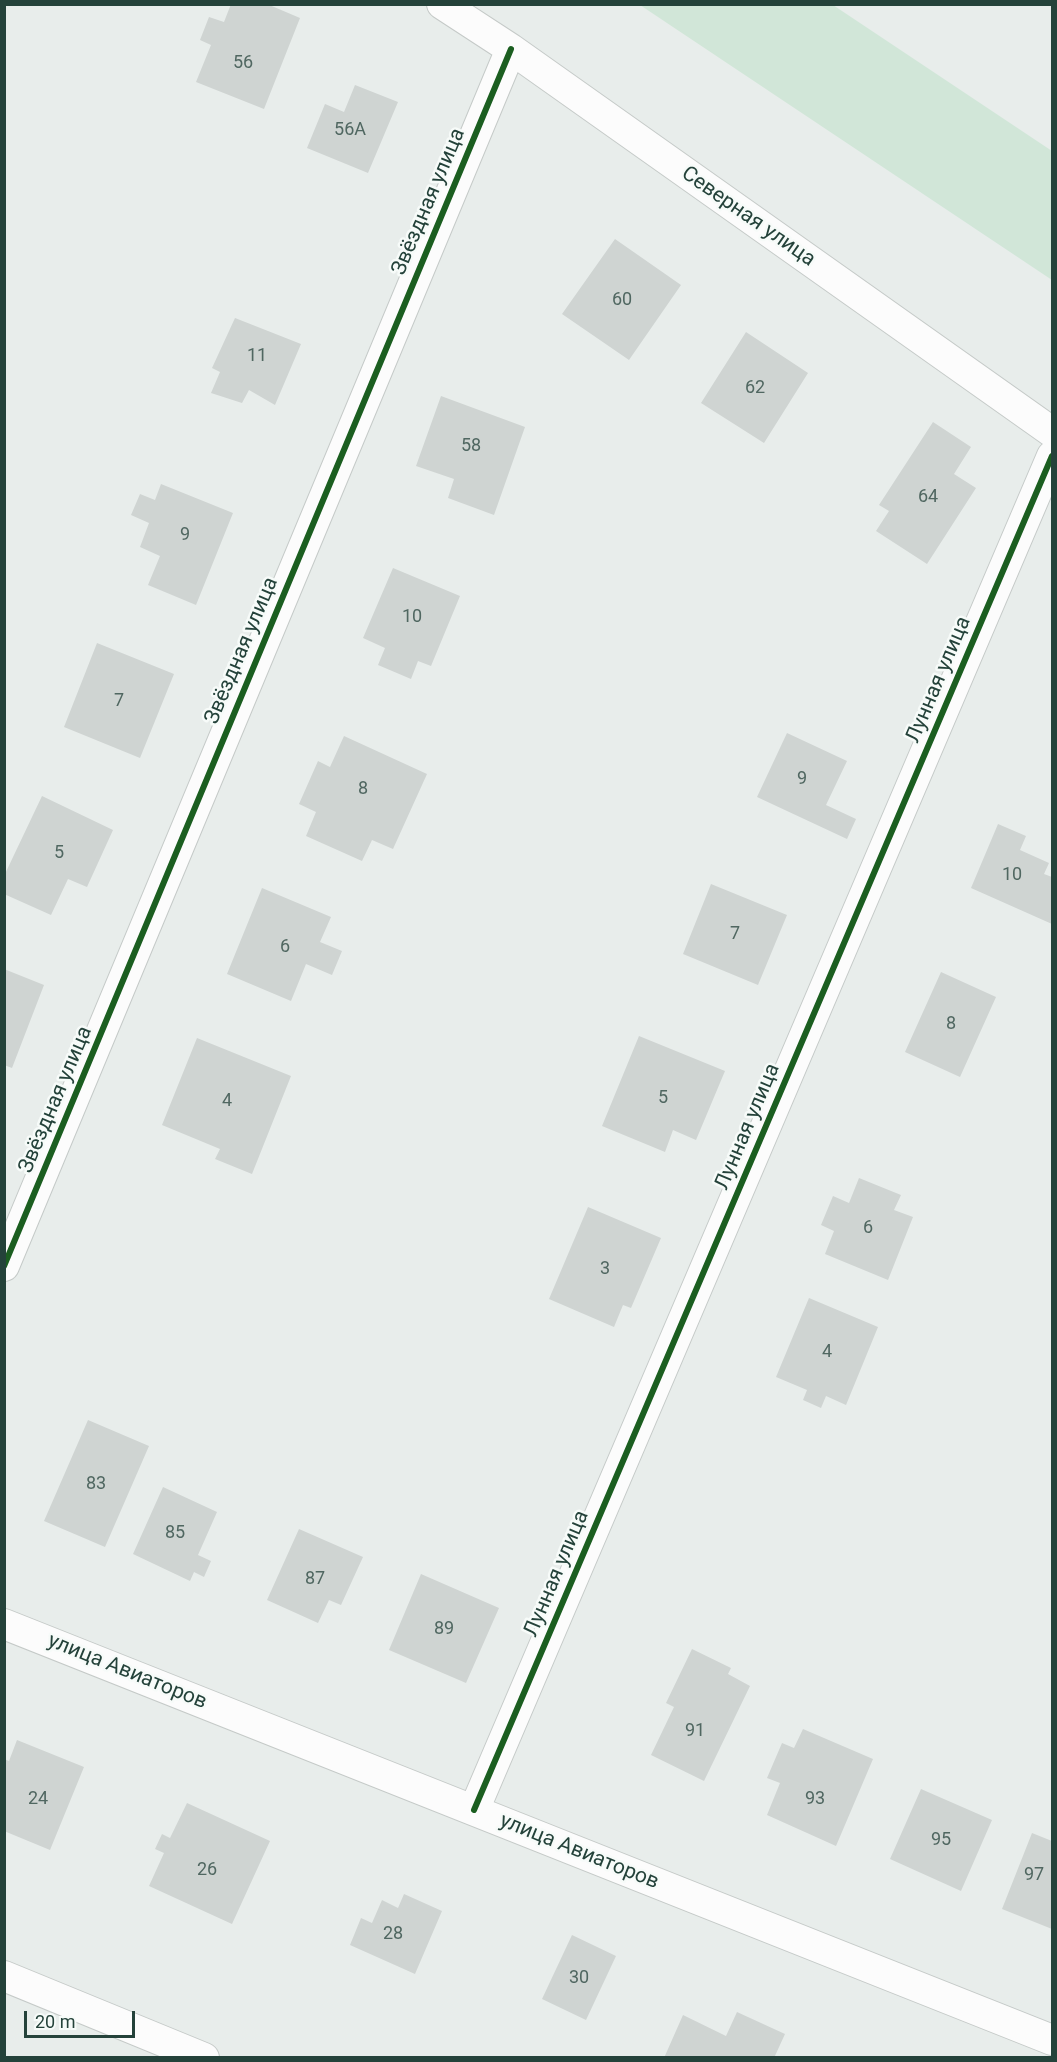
<!DOCTYPE html>
<meta charset="utf-8">
<style>
body{margin:0}
#map{position:relative;width:1057px;height:2062px;overflow:hidden;background:#e8edeb;font-family:Roboto,sans-serif}
canvas{display:block}
.frame{position:absolute;inset:0;border:6px solid #24423a;pointer-events:none}
.scale{position:absolute;left:24px;top:2011px;width:111px;height:27px;box-sizing:border-box;border:3px solid #24423a;border-top:0;padding-left:8px;font-size:18px;line-height:21px;white-space:nowrap;color:#24423a;-webkit-text-stroke:4px #f7fbf9;paint-order:stroke}
</style>
<div id="map">
<canvas width="1057" height="2062"></canvas>
<div class="frame"></div>
<div class="scale">20 m</div>
</div>
<script>
const ctx = document.querySelector('canvas').getContext('2d');
ctx.lineJoin = 'round';
function paint(path, color) {
  ctx.fillStyle = color;
  ctx.fill(path, 'evenodd');
}
function strokePath(path, color, width, dash) {
  ctx.strokeStyle = color;
  ctx.lineWidth = width;
  ctx.lineCap = dash ? 'butt' : 'round';
  ctx.setLineDash(dash || []);
  ctx.stroke(path);
}
function write(font, color, halo, rows, align = 'center') {
  ctx.font = font + ' Roboto,sans-serif';
  ctx.lineWidth = 5;
  ctx.setLineDash([]);
  ctx.textBaseline = 'middle';
  ctx.strokeStyle = halo;
  ctx.fillStyle = color;
  for (const [text, x, y, turn = 0] of rows) {
    ctx.save();
    ctx.translate(x, y);
    ctx.rotate((+turn || 0) * Math.PI / 180);
    ctx.textAlign = isNaN(turn) ? turn : align;
    if (halo) ctx.strokeText(text, 0, 0);
    ctx.fillText(text, 0, 0);
    ctx.restore();
  }
}
paint(new Path2D(`
 M640,5H833L1052,151V280Z`), '#d1e6d8');
paint(new Path2D(`
 M231,4H267L300,18L264,109L196,82L211,45L200,40L209,17L224,22Z
 M355,85L398,102L368,173L307,148L325,104L344,112Z
 M615,239L681,285L629,360L562,314Z
 M235,318L301,344L275,405L249,390L242,403L211,393L220,372L212,368Z
 M746,332L808,373L764,443L701,403Z
 M441,396L525,427L494,515L448,498L454,479L416,466Z
 M933,422L971,447L954,474L976,488L927,564L876,531L889,511L879,505Z
 M161,484L233,513L196,605L148,585L160,556L140,547L149,523L131,515L140,494L155,500Z
 M393,568L460,596L431,666L418,661L411,679L378,665L385,648L363,638Z
 M97,643L174,674L140,758L64,727Z
 M787,733L847,761L826,805L856,819L847,839L757,797Z
 M344,736L427,774L393,849L372,840L362,861L306,836L316,812L299,804L318,761L330,767Z
 M42,796L113,830L87,887L68,879L51,915L4,894V876Z
 M998,824L1026,836L1020,850L1049,863L1044,874L1052,877V924L971,888Z
 M711,884L787,915L758,985L683,954Z
 M262,888L331,917L320,942L342,951L332,975L306,964L291,1001L227,974Z
 M4,969L44,985L12,1068L4,1065Z
 M941,972L996,997L960,1077L905,1052Z
 M639,1036L725,1071L696,1140L673,1130L665,1152L602,1126Z
 M197,1038L291,1076L252,1174L215,1159L220,1149L162,1125Z
 M859,1178L901,1195L894,1210L913,1217L888,1280L825,1254L834,1231L821,1225L833,1196L849,1203Z
 M588,1207L661,1238L631,1308L623,1305L614,1327L549,1299Z
 M809,1298L878,1327L846,1405L826,1396L821,1408L803,1400L807,1390L776,1377Z
 M88,1420L149,1446L105,1547L44,1521Z
 M163,1487L217,1512L198,1555L211,1561L204,1577L194,1572L190,1581L133,1554Z
 M299,1529L363,1557L341,1605L329,1600L318,1623L267,1600Z
 M421,1574L499,1608L466,1683L389,1650Z
 M692,1649L731,1668L728,1674L750,1686L704,1781L651,1755L674,1707L666,1703Z
 M803,1729L873,1759L836,1846L767,1815L780,1783L767,1778L782,1743L794,1748Z
 M17,1740L84,1767L50,1850L4,1831V1759L9,1761Z
 M921,1789L992,1820L961,1891L890,1859Z
 M187,1803L270,1841L232,1924L149,1886L164,1853L155,1849L162,1834L170,1838Z
 M1032,1833L1052,1841V1929L1002,1909Z
 M404,1894L442,1911L415,1974L350,1945L361,1918L372,1923L382,1900L398,1908Z
 M572,1935L616,1956L586,2020L542,1999Z
 M737,2012L785,2034L774,2058H664L683,2015L726,2036Z`), '#cfd4d2');
const street = new Path2D(`
 M442,4L511,49L1052,432
 M4,1266L511,49
 M4,1624L1052,2040
 M474,1810L1052,456
 M4,1976L204,2058`);
strokePath(street, '#c5cac8', 32);
strokePath(street, '#fcfcfc', 30);
strokePath(new Path2D(`
 M4,1266L511,49
 M474,1810L1052,456`), '#1b5e20', 6);
write('18px', '#506761', null, [
 ["56",243,63],
 ["56А",350,130],
 ["60",622,300],
 ["11",257,356],
 ["62",755,388],
 ["58",471,446],
 ["64",928,497],
 ["9",185,535],
 ["10",412,617],
 ["7",119,701],
 ["9",802,779],
 ["8",363,789],
 ["5",59,853],
 ["10",1012,875],
 ["7",735,934],
 ["6",285,947],
 ["8",951,1024],
 ["5",663,1098],
 ["4",227,1101],
 ["6",868,1228],
 ["3",605,1269],
 ["4",827,1352],
 ["83",96,1484],
 ["85",175,1533],
 ["87",315,1579],
 ["89",444,1629],
 ["91",695,1731],
 ["24",38,1799],
 ["93",815,1799],
 ["95",941,1840],
 ["26",207,1870],
 ["97",1034,1875],
 ["28",393,1934],
 ["30",579,1978]
]);
write('21px', '#24423a', '#f7fbf9', [
 ["Звёздная улица",429,202,-67],
 ["Северная улица",748,217,35],
 ["Звёздная улица",242,651,-67],
 ["Лунная улица",939,680,-67],
 ["Звёздная улица",56,1100,-67],
 ["Лунная улица",748,1127,-67],
 ["Лунная улица",557,1574,-67],
 ["улица Авиаторов",127,1672,22],
 ["улица Авиаторов",579,1852,22]
]);
</script>
